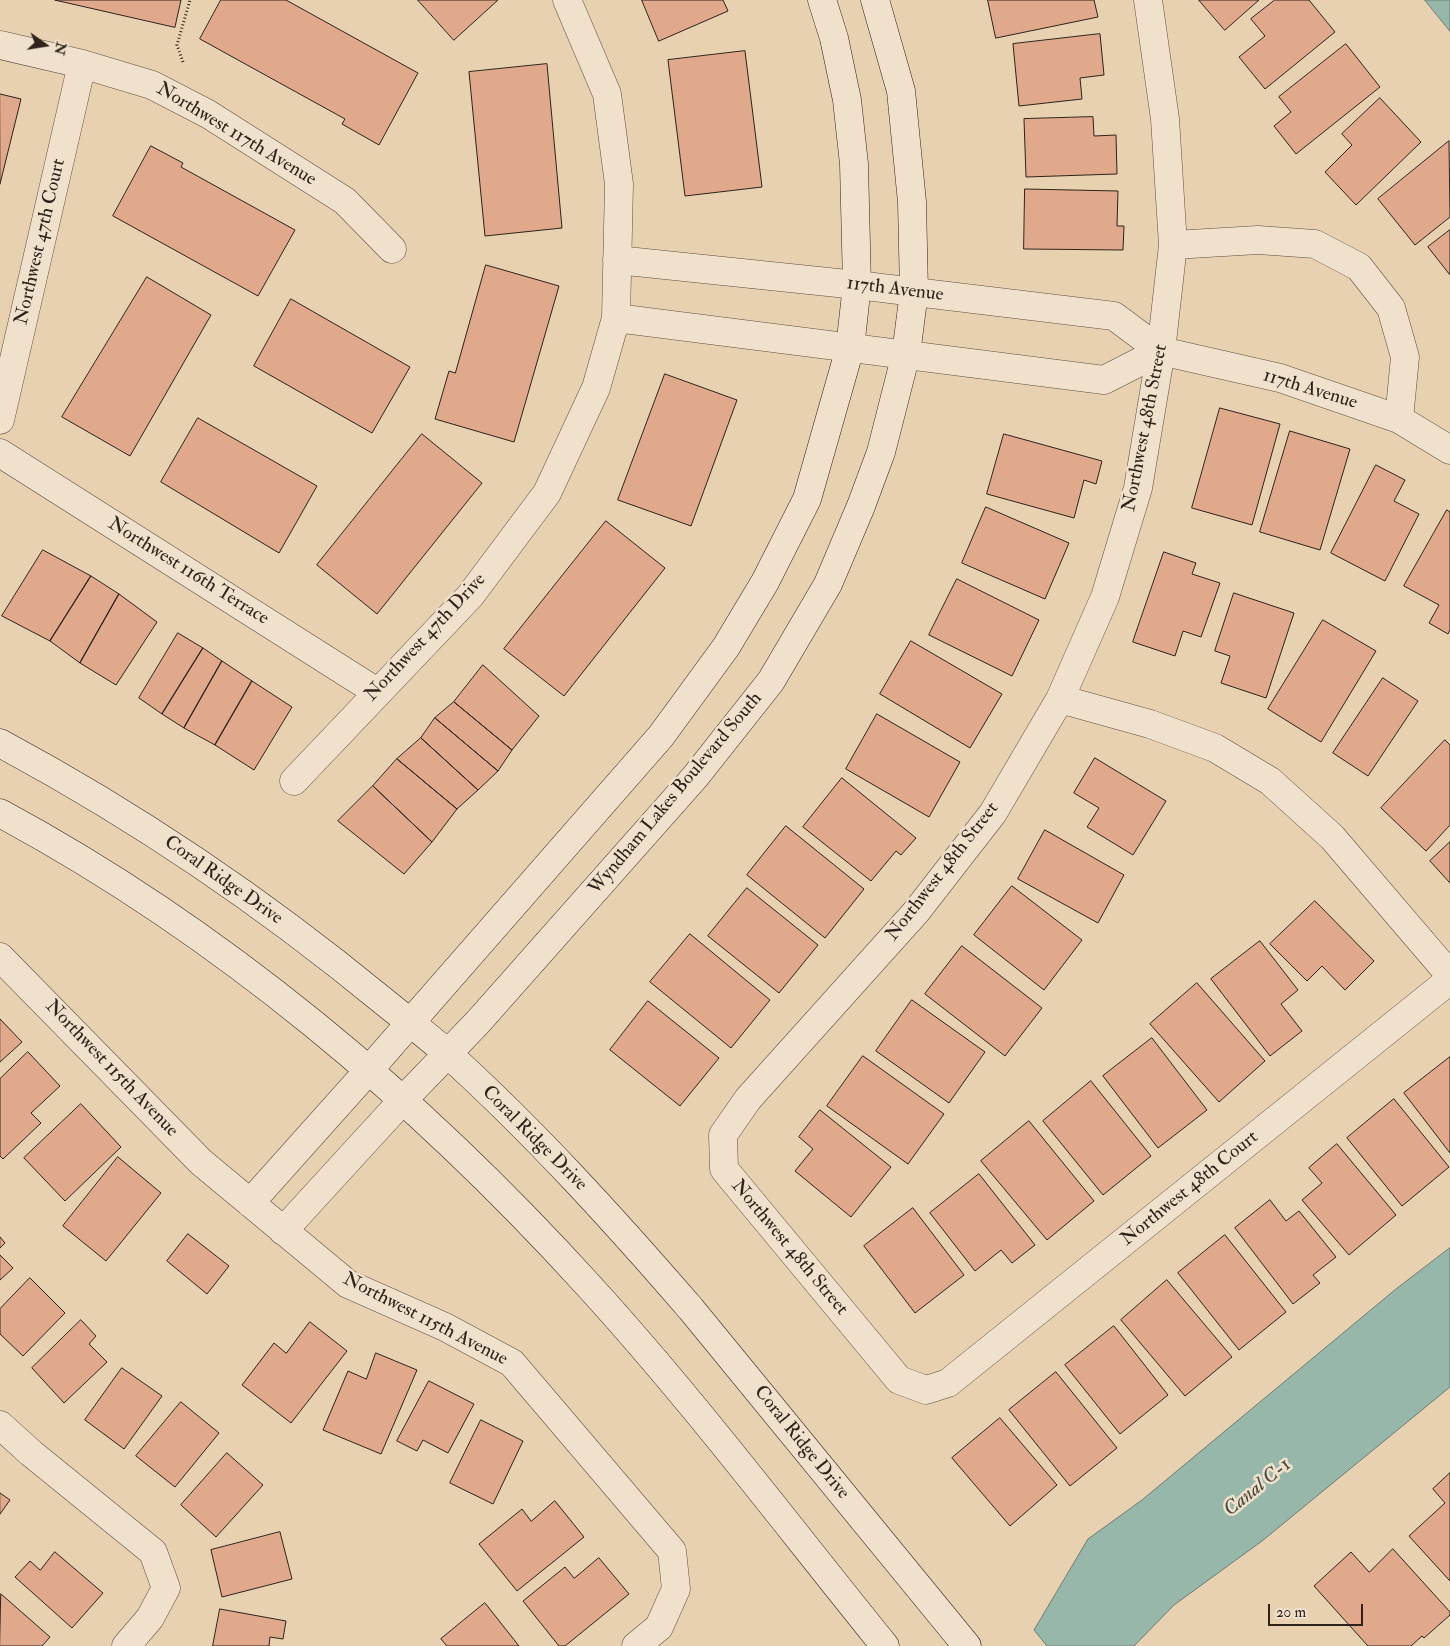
<!DOCTYPE html>
<style>
body{margin:0}
#map{position:relative;width:1450px;height:1646px;overflow:hidden;background:#e8d1b0;font-family:"IM FELL Double Pica",serif}
canvas{display:block}
.north{position:absolute;left:20px;top:20px;width:50px;height:50px;-webkit-text-stroke:4px #f0e1cc;paint-order:stroke;rotate:103deg;font-size:14px;font-weight:700;line-height:20px;text-align:center;color:#2e221b}
.north::after{content:'';display:block;margin:auto;width:18px;height:22px;background:#2e221b;clip-path:polygon(50% 0,100% 100%,50% 72%,0 100%)}
.scale{position:absolute;left:1268px;top:1604px;width:95px;height:22px;box-sizing:border-box;border:2px solid #2e221b;border-top:0;padding-left:6px;font-size:15px;line-height:18px;white-space:nowrap;color:#2e221b;-webkit-text-stroke:4px #f0e1cc;paint-order:stroke}
</style>
<div id="map">
<canvas width="1450" height="1646"></canvas>
<div class="north">N</div>
<div class="scale">20 m</div>
</div>
<script>
const ctx = document.querySelector('canvas').getContext('2d');
ctx.lineJoin = 'round';
function paint(path, color) {
  ctx.fillStyle = color;
  ctx.fill(path, 'evenodd');
}
function strokePath(path, color, width, dash) {
  ctx.strokeStyle = color;
  ctx.lineWidth = width;
  ctx.lineCap = dash ? 'butt' : 'round';
  ctx.setLineDash(dash || []);
  ctx.stroke(path);
}
function write(font, color, halo, rows, align = 'center') {
  ctx.font = font + ' "IM FELL Double Pica",serif';
  ctx.lineWidth = 5;
  ctx.setLineDash([]);
  ctx.textBaseline = 'middle';
  ctx.strokeStyle = halo;
  ctx.fillStyle = color;
  for (const [text, x, y, turn = 0] of rows) {
    ctx.save();
    ctx.translate(x, y);
    ctx.rotate((+turn || 0) * Math.PI / 180);
    ctx.textAlign = isNaN(turn) ? turn : align;
    if (halo) ctx.strokeText(text, 0, 0);
    ctx.fillText(text, 0, 0);
    ctx.restore();
  }
}
const water = new Path2D(`
 M1425,0H1450V31Z
 M1450,1248V1387L1262,1541L1174,1605L1134,1646H1047L1034,1630L1088,1539L1142,1500L1396,1289Z`);
paint(water, '#97b7ab');
strokePath(water, '#6d7b71', 1);
const building = new Path2D(`
 M55,0H181L175,27Z
 M221,0H286L418,73L379,145L342,124L345,119L200,39Z
 M418,0H498L454,40Z
 M642,0H723L728,11L659,41Z
 M988,0H1094L1098,17L996,38Z
 M1199,0H1259L1225,30Z
 M1275,0H1309L1335,32L1265,89L1239,57L1265,36L1251,19Z
 M1100,34L1104,75L1080,78L1082,99L1019,106L1013,44Z
 M1346,44L1380,87L1296,154L1274,126L1291,112L1279,97Z
 M745,51L762,187L685,196L668,60Z
 M547,64L562,228L485,236L469,72Z
 M0,94L21,99L0,184Z
 M1380,98L1421,142L1356,205L1325,172L1352,145L1342,134Z
 M1093,117L1094,136L1116,135L1117,174L1026,177L1024,119Z
 M1449,141L1450,217L1415,245L1378,199Z
 M151,146L183,163L181,167L295,230L258,296L113,216Z
 M1025,189L1118,191L1117,226H1124L1123,250L1024,249Z
 M1450,230V275L1428,247Z
 M486,265L559,286L514,442L435,419L449,371L455,373Z
 M147,277L211,315L130,456L62,417Z
 M291,299L410,367L372,433L254,366Z
 M665,374L737,400L691,526L618,500Z
 M1220,408L1280,424L1252,525L1192,508Z
 M198,418L317,486L279,553L161,482Z
 M1290,431L1350,449L1320,550L1260,532Z
 M422,434L482,483L377,614L317,565Z
 M1004,434L1102,461L1096,484L1084,480L1074,518L987,494Z
 M1376,465L1405,480L1394,501L1419,514L1385,581L1331,553Z
 M986,507L1069,543L1045,599L962,563Z
 M1447,510L1450,512V630L1448,634L1429,623L1439,605L1404,586Z
 M606,521L665,568L564,696L504,649Z
 M43,550L91,576L50,641L2,616Z
 M1164,552L1196,563L1192,574L1220,583L1201,637L1183,631L1175,656L1133,642Z
 M91,576L119,594L80,663L50,641Z
 M957,579L1039,620L1012,676L929,635Z
 M1234,593L1294,613L1266,698L1221,683L1230,656L1215,651Z
 M119,594L157,622L116,685L80,663Z
 M1323,620L1376,651L1321,742L1268,709Z
 M178,633L203,648L162,714L139,698Z
 M911,641L1002,694L970,748L880,694Z
 M203,648L222,661L184,728L162,714Z
 M222,661L252,681L215,745L184,728Z
 M483,665L539,716L512,750L454,702Z
 M1383,678L1418,701L1368,776L1333,753Z
 M252,681L292,707L254,770L215,745Z
 M454,702L512,750L498,771L435,718Z
 M877,714L960,762L929,817L846,769Z
 M435,718L498,771L478,790L421,738Z
 M421,738L478,790L457,809L397,759Z
 M1445,740L1450,745V825L1426,851L1381,808Z
 M1095,758L1166,801L1133,855L1087,827L1099,808L1074,793Z
 M397,759L457,809L432,842L373,786Z
 M842,778L916,838L901,855L896,851L871,881L803,827Z
 M373,786L432,842L404,874L338,821Z
 M786,826L864,889L825,938L747,875Z
 M1045,830L1124,875L1098,923L1018,879Z
 M1450,842V883L1430,861Z
 M1012,886L1082,940L1044,990L974,935Z
 M747,888L818,945L779,993L708,936Z
 M1315,901L1374,961L1345,990L1322,966L1307,981L1270,944Z
 M690,934L770,1000L731,1048L650,982Z
 M1260,941L1298,990L1281,1004L1302,1031L1270,1056L1211,979Z
 M962,946L1042,1008L1005,1056L925,994Z
 M1197,983L1265,1061L1219,1102L1150,1024Z
 M912,1000L985,1052L949,1103L876,1051Z
 M648,1001L719,1058L680,1106L610,1050Z
 M0,1019L22,1042L0,1062Z
 M1152,1038L1207,1110L1158,1148L1103,1076Z
 M28,1052L60,1086L31,1113L41,1123L3,1159L0,1156V1079Z
 M863,1056L944,1114L908,1164L827,1106Z
 M1450,1057V1153L1404,1093Z
 M1091,1081L1151,1156L1103,1195L1043,1121Z
 M1394,1099L1449,1167L1402,1206L1347,1138Z
 M81,1104L121,1147L65,1201L24,1158Z
 M820,1110L891,1167L851,1217L795,1171L813,1149L799,1137Z
 M1029,1121L1094,1201L1047,1240L981,1161Z
 M1337,1144L1396,1215L1349,1255L1302,1200L1322,1183L1309,1168Z
 M118,1157L161,1193L106,1261L63,1226Z
 M979,1174L1035,1245L1012,1263L1001,1250L975,1271L930,1213Z
 M1270,1200L1286,1221L1299,1211L1336,1257L1313,1275L1320,1283L1293,1304L1235,1228Z
 M913,1208L964,1275L915,1313L864,1246Z
 M188,1234L229,1266L207,1294L167,1261Z
 M1225,1235L1286,1312L1239,1350L1178,1273Z
 M0,1237L5,1243L0,1248Z
 M0,1255L13,1268L0,1280Z
 M30,1278L65,1313L23,1356L0,1334V1309Z
 M1167,1280L1232,1357L1185,1396L1121,1320Z
 M81,1320L96,1336L89,1344L107,1362L64,1403L32,1368Z
 M310,1322L347,1351L291,1423L242,1385L274,1343L286,1353Z
 M1114,1326L1168,1395L1120,1434L1065,1365Z
 M376,1353L417,1370L381,1454L323,1430L348,1371L366,1379Z
 M122,1368L162,1396L124,1449L85,1420Z
 M1056,1372L1117,1448L1070,1486L1009,1410Z
 M429,1381L474,1404L448,1453L423,1440L417,1451L397,1441Z
 M181,1402L219,1433L175,1487L136,1456Z
 M1000,1418L1057,1485L1010,1526L952,1458Z
 M481,1420L523,1441L493,1504L450,1483Z
 M227,1453L263,1485L216,1537L181,1505Z
 M1450,1473V1581L1409,1536L1445,1503L1433,1489Z
 M0,1493L10,1500L0,1514Z
 M555,1501L584,1537L517,1591L479,1544L522,1509L531,1521Z
 M280,1532L292,1579L222,1597L211,1550Z
 M1393,1549L1450,1612V1615L1424,1638L1422,1636L1411,1646H1368L1314,1586L1351,1552L1369,1572Z
 M55,1552L103,1593L72,1628L15,1577L30,1561L40,1570Z
 M599,1558L629,1594L565,1646H559L523,1601L565,1567L574,1578Z
 M1,1594L50,1637L42,1646H0Z
 M485,1603L519,1646H447L441,1639Z
 M220,1609L286,1621L283,1639L270,1637L269,1646H213Z`);
paint(building, '#e0a98b');
strokePath(building, '#2e221b', 1);
const street = new Path2D(`
 M1148,0L1165,119L1173,245L1161,351L1138,488L1105,597L1060,699L993,813L916,912L748,1099L723,1135L724,1169L899,1380L926,1390L948,1383L1450,980
 M0,45L82,64L152,85L208,114L345,201L392,249
 M1173,245L1258,240L1315,244L1359,267L1391,308L1405,357L1399,419
 M617,260L857,285L1114,316L1161,351L1280,378L1399,419L1450,450
 M616,318L1104,380L1161,351
 M0,420L82,64
 M0,453L377,692
 M1060,699L1150,724L1215,748L1270,781L1332,837L1450,975
 M294,781L470,596L547,493L596,388L616,318L619,184L607,94L567,0
 M0,957L201,1162L348,1284L445,1327L512,1363L672,1551L676,1589L659,1627L636,1646
 M250,1203L368,1071
 M283,1231L402,1101
 M0,1425L31,1453L153,1552L166,1588L150,1618L126,1646`);
const secondary = new Path2D(`
 M0,743C136,816 263,902 382,1000C404,1018 427,1035 448,1054C535,1133 614,1220 691,1309L967,1646
 M0,813C221,932 419,1099 588,1285C693,1400 787,1525 885,1646
 M368,1071L661,736L726,647L765,582L807,499L850,348L857,285L854,164L847,100L834,38L822,0
 M402,1101L478,1022L695,777L771,681L828,584L861,506L881,452L906,354L914,292L912,202L901,91L875,0`);
strokePath(street, '#5c4e40', 29);
strokePath(secondary, '#2e221b', 29);
strokePath(new Path2D(`
 M183,62L177,45L190,0`), '#2e221b', 3, [1, 2.5]);
strokePath(street, '#f0e1cc', 28);
strokePath(secondary, '#f0e1cc', 28);
write('19px', '#2e221b', '#f0e1cc', [
 ["Northwest 117th Avenue",236,135,31],
 ["Northwest 47th Court",41,242,-77],
 ["117th Avenue",895,290,7],
 ["117th Avenue",1310,390,17],
 ["Northwest 48th Street",1146,428,-79],
 ["Northwest 116th Terrace",188,572,32],
 ["Northwest 47th Drive",426,638,-47],
 ["Wyndham Lakes Boulevard South",676,794,-50],
 ["Northwest 48th Street",943,872,-52],
 ["Coral Ridge Drive",223,881,35],
 ["Northwest 115th Avenue",111,1069,46],
 ["Coral Ridge Drive",534,1139,45],
 ["Northwest 48th Court",1190,1189,-39],
 ["Northwest 48th Street",789,1248,50],
 ["Northwest 115th Avenue",425,1320,27],
 ["Coral Ridge Drive",801,1443,51]
]);
write('italic 20px', '#48473f', '#f0e1cc', [
 ["Canal C-1",1258,1488,-39]
]);
</script>
